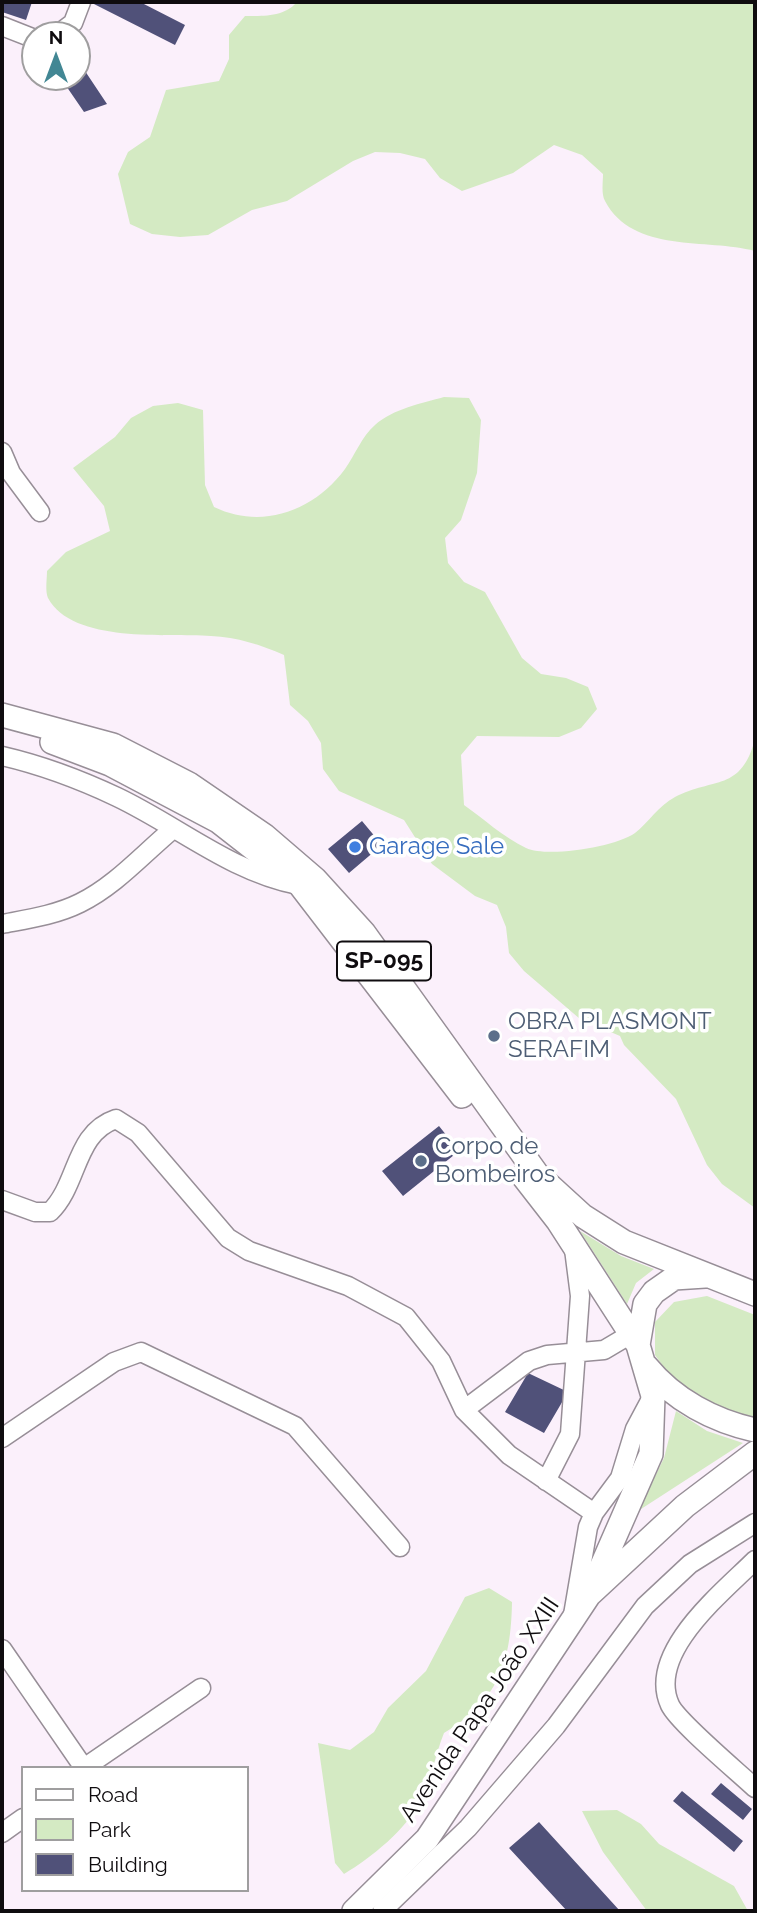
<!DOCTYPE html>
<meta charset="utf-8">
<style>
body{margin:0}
#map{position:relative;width:757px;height:1913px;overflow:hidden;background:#fbf0fb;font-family:Raleway,sans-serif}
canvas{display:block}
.frame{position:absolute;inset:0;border:4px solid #0f0c0f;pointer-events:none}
.legend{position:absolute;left:21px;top:1766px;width:228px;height:126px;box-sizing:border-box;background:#fff;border:2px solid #9f9e9f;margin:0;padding:9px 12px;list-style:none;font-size:21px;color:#0f0c0f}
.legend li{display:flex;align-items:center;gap:14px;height:35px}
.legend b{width:35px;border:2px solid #9f9e9f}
.north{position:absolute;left:21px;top:21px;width:70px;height:70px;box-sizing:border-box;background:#fff;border:2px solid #9f9e9f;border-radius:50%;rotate:0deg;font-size:19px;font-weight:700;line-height:28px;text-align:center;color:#0f0c0f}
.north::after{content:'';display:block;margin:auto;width:24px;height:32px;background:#428794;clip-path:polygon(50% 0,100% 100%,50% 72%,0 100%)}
</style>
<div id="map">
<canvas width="757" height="1913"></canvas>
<div class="frame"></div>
<ul class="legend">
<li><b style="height:9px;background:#fff"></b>Road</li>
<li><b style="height:19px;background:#d4eac3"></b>Park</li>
<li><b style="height:19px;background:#505179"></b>Building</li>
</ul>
<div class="north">N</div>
</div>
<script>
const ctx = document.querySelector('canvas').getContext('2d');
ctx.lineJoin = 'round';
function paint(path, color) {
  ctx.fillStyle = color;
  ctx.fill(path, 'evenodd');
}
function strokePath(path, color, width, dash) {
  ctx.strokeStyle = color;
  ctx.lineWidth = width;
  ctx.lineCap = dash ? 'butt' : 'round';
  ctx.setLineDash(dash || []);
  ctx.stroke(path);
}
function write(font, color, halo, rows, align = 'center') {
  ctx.font = font + ' Raleway,sans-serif';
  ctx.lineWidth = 7;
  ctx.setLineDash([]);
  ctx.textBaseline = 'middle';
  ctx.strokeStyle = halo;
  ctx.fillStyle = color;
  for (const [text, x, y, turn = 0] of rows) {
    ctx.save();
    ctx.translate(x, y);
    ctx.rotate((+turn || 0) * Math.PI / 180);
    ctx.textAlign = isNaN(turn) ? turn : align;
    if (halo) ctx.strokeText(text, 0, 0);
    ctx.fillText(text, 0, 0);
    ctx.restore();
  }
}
paint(new Path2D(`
 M297,2H755V251C707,238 633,254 605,201C601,194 603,182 603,174L582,155L554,145L513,173L462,191L440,178L425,159L400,153L375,152L353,161L287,201L252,210L208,235L180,237L152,234L130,224L118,174L128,152L150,137L166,90L219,81L229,59V35L245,16C264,16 284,17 297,2Z
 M444,397L469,398L481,420L477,473L461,520L445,538L448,563L464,582L485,592L522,658L541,674L566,678L588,687L597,709L581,728L559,737L477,736L461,755L464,805C484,819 503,837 526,848C548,858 615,847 635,833C649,822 658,806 675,797C714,777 741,792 755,739V1208L722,1184L707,1165L676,1099L624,1045L620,1036L580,1019L524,971L509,953L506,927L497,905L475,896L432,864L404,820L339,791L323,769L321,743L308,721L290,705L284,655C261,645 237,637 211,636C167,633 73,644 48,598C45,591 47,579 47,571L66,552L110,531L104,506L73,468L115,437L131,418L153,406L178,403L203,410L205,485L214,507C262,530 314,511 345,469C355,455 362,436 375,425C393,409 422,403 444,397Z
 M580,1231L621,1256L654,1269L636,1283L627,1304Z
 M707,1296L755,1315V1423L714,1413L675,1383L655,1355V1322L674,1302Z
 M676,1411L707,1431L743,1443L638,1511L664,1458Z
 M489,1588L512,1602C511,1663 498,1701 444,1733C435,1755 432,1778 421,1800C407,1829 371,1858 344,1874L335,1863L318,1743L350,1750L374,1732L388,1708L426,1671L465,1597Z
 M617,1810L641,1824L659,1844L734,1886L748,1911H647L603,1852L582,1811Z`), '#d4eac3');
paint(new Path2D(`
 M2,2H32L26,20L2,12Z
 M90,2H140L185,25L175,45Z
 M77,59L107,104L84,112L60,77H77Z
 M362,821L382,845L349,873L328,849Z
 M439,1126L459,1151L403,1196L382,1171Z
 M528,1373L568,1392L544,1433L505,1412Z
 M721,1783L752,1809L743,1820L711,1794Z
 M682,1791L743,1841L734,1852L673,1801Z
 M539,1822L620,1911H567L509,1848Z`), '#505179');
const minor = new Path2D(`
 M2,26L35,39
 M57,35L73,23L81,2
 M2,452L11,473L40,512
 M2,756C41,765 81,780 117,797C178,826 231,872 298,885
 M2,924C28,919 56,915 80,903C115,886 143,854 173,829
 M2,1200L35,1212H50C79,1184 74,1133 116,1119L138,1133L228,1238L249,1251L348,1286L406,1317L441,1361L464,1410L509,1455L594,1513L588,1527L573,1615
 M464,1410L529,1361L547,1355L604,1350L631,1334
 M2,1438L114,1362L141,1352L295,1426L400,1547
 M546,1481L570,1434L580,1296L574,1249
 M594,1513L620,1478L635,1429L651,1399
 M755,1560C722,1593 646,1653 670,1705C678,1722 738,1772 755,1788
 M2,1649L84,1768
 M84,1768L201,1688
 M2,1833L23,1818
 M382,1911L468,1828L556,1726L645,1606L690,1564L755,1523`);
const major = new Path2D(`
 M2,715L113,745L189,784L265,836L315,879L364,933L537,1174L583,1216L624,1242L755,1294
 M52,742L110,764L218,821L300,885L462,1096
 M523,1176L558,1221L638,1345
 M647,1367C674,1400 714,1421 755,1430
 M593,1586L651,1454L653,1396L638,1345L645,1304L654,1292L674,1278L705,1276
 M354,1911L427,1839L589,1595L685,1506L755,1453`);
strokePath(minor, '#978e97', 21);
strokePath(major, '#978e97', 26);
strokePath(minor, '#fff', 18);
strokePath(major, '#fff', 23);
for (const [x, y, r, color] of [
 [355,847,7,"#3f7fe0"],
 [494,1036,7,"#5c6f8a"],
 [421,1161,7,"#5c6f8a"]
]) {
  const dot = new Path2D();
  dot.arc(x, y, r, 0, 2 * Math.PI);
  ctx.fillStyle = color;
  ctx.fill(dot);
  strokePath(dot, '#fff', 2.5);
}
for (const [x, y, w] of [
 [384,961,94]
]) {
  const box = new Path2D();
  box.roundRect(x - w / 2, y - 19.5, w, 39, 5);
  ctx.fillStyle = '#fff';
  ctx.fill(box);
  strokePath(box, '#0f0c0f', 2);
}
write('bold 23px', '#0f0c0f', null, [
 ["SP-095",384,961]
]);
write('24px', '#366cbe', '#fff', [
 ["Garage Sale",369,847]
], 'left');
write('24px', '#4e5e75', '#fff', [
 ["OBRA PLASMONT",508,1022],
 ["SERAFIM",508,1050],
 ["Corpo de",435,1147],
 ["Bombeiros",435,1175]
], 'left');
write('24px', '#0f0c0f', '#fff', [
 ["Avenida Papa João XXIII",480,1710,-56]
]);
</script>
